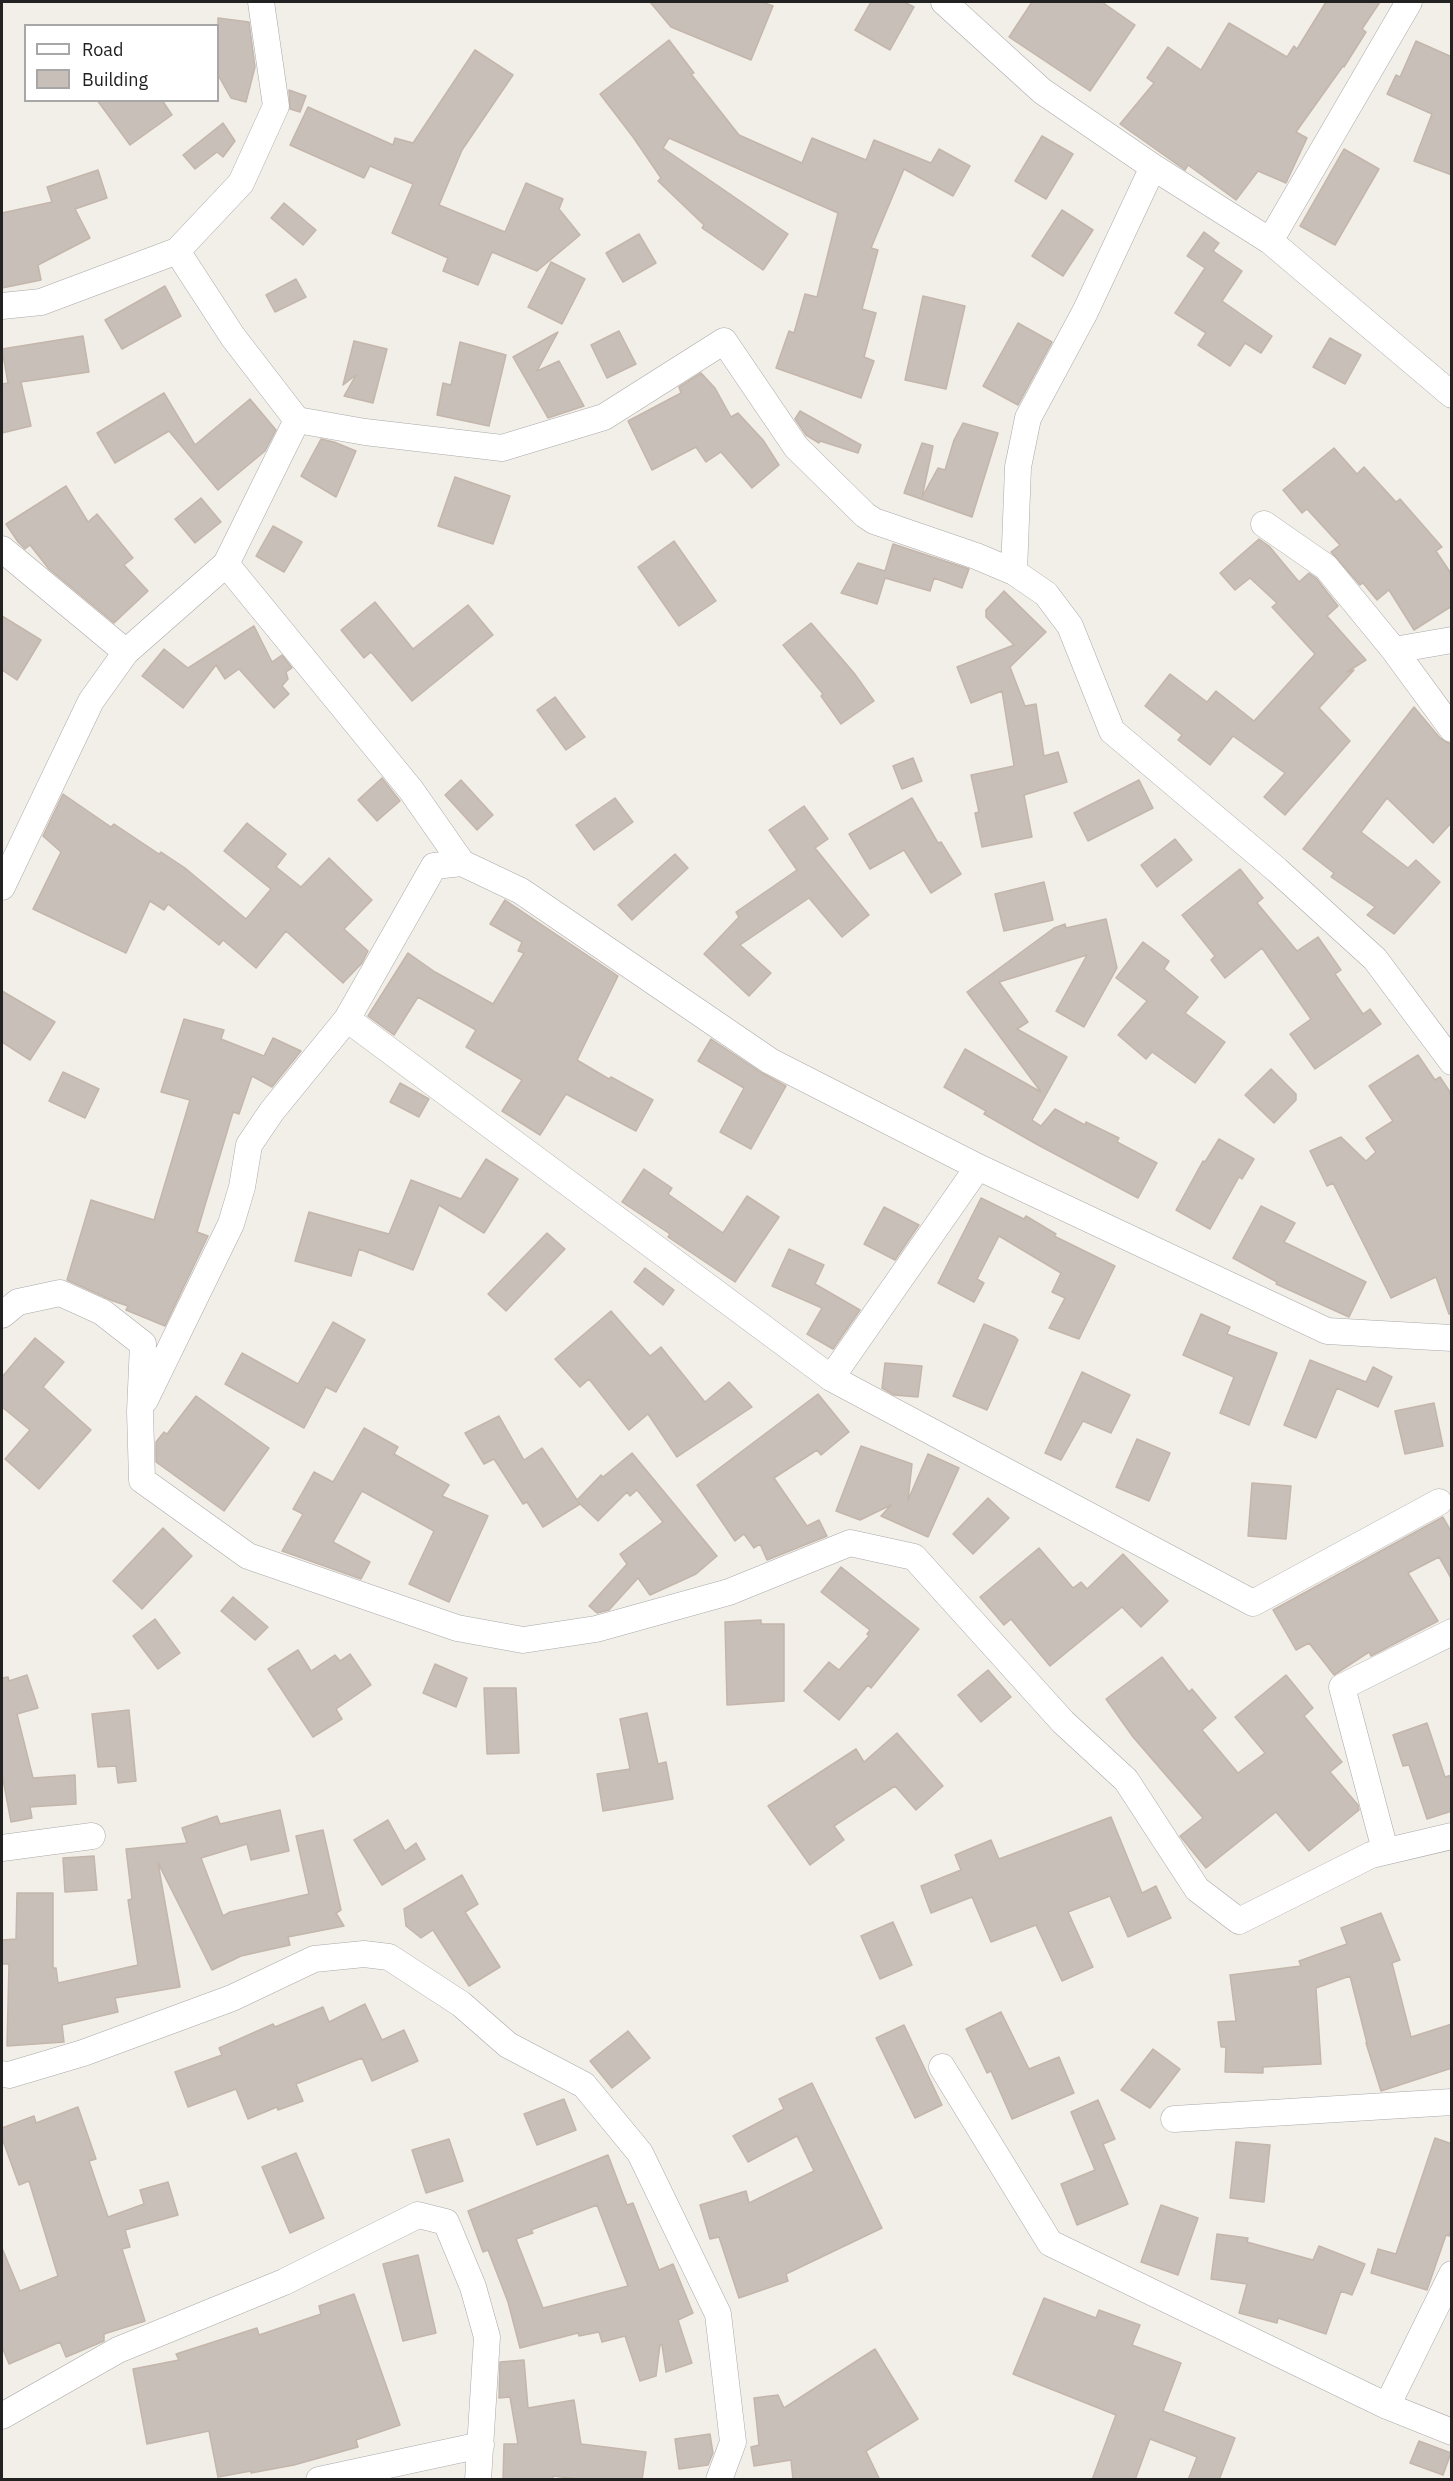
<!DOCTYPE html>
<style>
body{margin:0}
#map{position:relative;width:1453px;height:2481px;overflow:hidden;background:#f2efe9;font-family:"IBM Plex Sans",sans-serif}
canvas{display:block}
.frame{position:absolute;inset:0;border:3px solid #222;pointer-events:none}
.legend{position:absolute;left:24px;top:24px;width:195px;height:78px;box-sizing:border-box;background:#fff;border:2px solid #a7a7a7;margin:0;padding:8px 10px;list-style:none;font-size:18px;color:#222}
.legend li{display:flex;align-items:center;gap:12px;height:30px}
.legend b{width:30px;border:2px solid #a7a7a7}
</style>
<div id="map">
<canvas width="1453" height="2481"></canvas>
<div class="frame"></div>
<ul class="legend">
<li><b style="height:8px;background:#fff"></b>Road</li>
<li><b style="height:16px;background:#c7bfb8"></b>Building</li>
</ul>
</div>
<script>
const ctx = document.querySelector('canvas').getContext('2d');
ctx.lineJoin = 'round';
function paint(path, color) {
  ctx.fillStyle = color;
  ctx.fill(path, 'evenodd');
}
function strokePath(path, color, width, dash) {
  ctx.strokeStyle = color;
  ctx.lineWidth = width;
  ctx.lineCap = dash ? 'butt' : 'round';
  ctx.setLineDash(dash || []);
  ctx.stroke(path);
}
const building = new Path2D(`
 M650,2H762L773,6L751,60L671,27Z
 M871,2H904L914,7L890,50L855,30Z
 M1032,2H1102L1135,25L1090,91L1009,37Z
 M1326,2H1380L1362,29L1366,32L1344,67L1343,66L1296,132L1307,138L1286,183L1258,171L1236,200L1188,165L1185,170L1120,124L1154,83L1147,78L1168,47L1201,70L1229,23L1287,57L1294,46L1297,49Z
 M218,18L249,22L255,67L246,102L231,98L218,75Z
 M669,40L694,73L691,74L739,135L802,163L812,138L866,160L874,140L931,163L939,149L970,166L953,196L904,169L871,248L878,250L862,309L876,313L864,357L874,361L861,398L776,368L789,331L794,333L805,294L817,297L838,213L669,138L663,148L788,234L763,270L702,228L704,225L658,181L661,178L633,137L600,94Z
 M1416,41L1452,57V175L1414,161L1432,114L1387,94L1396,75L1400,77Z
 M475,50L513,75L462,150L439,205L505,232L526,183L563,199L559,209L580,235L537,271L492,252L478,285L443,271L448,258L392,233L413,184L370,166L364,178L290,145L308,107L393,145L395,138L413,143Z
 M289,90L306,96L300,112L290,109Z
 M97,100H162L172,115L130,145Z
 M223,123L235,141L223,157L217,152L195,169L183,155Z
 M1042,136L1073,154L1046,199L1015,181Z
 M1344,149L1379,169L1335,245L1300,226Z
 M98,170L107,198L75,209L90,238L38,265L41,280L2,288V213L52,202L47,187Z
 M284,203L316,230L303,245L271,218Z
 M1062,210L1093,230L1063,276L1032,256Z
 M1204,232L1219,243L1213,251L1242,271L1222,301L1272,336L1261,353L1245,343L1230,366L1198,345L1206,333L1175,313L1205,268L1187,256Z
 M639,234L656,263L623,282L606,253Z
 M551,262L585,279L562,324L528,307Z
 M296,279L306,297L275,312L266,295Z
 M165,286L181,316L122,349L105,320Z
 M923,296L965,306L946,389L905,380Z
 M1018,323L1052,342L1018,405L983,386Z
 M619,331L636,364L607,378L591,345Z
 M558,332L537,371L559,361L584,406L548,418L513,357Z
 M83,336L89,372L21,382L31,426L2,433V384L8,383L2,349Z
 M1330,338L1361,355L1345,384L1313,367Z
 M354,341L387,349L373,403L344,396L356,375L343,385Z
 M460,342L506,355L489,426L437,415L443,383L451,385Z
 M701,373L715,388L731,417L738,413L763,440L779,465L752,488L721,452L706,462L696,447L652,470L628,421L681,393L679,387Z
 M164,393L195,445L250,399L276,430L265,451L218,490L169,431L115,463L97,433Z
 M800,411L861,445L858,453L820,441L819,443L806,435L795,419Z
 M963,423L998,433L972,517L904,493L922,443L933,446L922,497L938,468L945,470L954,440Z
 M321,439L334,442L356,451L336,497L301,476Z
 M1334,448L1357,474L1364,467L1396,502L1400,499L1442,547L1436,551L1452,575V606L1414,630L1389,590L1377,600L1363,583L1360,585L1331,552L1340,545L1307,509L1302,513L1283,490Z
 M455,477L510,496L493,544L438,526Z
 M66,486L88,522L97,514L133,558L124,565L148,591L114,623L49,569L30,545L25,549L18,542L6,524Z
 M201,498L221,522L195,543L175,519Z
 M273,526L302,542L284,572L256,556Z
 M1259,539L1269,546L1299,582L1309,573L1316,578L1338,606L1327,616L1366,660L1347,672L1354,670L1319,708L1350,741L1285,815L1264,797L1285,773L1233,736L1210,765L1178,740L1182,735L1145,706L1170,674L1207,702L1216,691L1254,721L1315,654L1272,607L1277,603L1250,578L1235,590L1220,573Z
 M674,541L716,601L679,626L638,567Z
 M893,544L969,569L962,588L934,578L930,591L885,578L877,604L841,593L858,563L885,571Z
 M1004,591L1046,632L1010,667L1025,706L1036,704L1044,756L1058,752L1067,782L1024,795L1032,837L982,847L975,813L979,812L971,775L1014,766L1002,691L971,703L957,667L1014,645L986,617V610Z
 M375,602L413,649L468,605L493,635L412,701L371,652L364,658L341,630Z
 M2,616L41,640L17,680L2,670Z
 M811,623L854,673L874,701L841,724L821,696L823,694L783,645Z
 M254,626L272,662L282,655L292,668L286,672L288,679L282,686L289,694L274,708L239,669L225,679L216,665L183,708L142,676L164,649L188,668Z
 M555,697L585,737L566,750L537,710Z
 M1414,707L1440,738L1452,745V822L1433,843L1387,798L1361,832L1408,868L1416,860L1440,882L1394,934L1367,915L1375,907L1331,877L1334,873L1303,849Z
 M913,758L922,781L902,789L893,766Z
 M382,778L400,801L377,821L358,800Z
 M461,780L493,815L477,830L445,795Z
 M1139,780L1153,808L1088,841L1074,813Z
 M63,794L111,827L114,824L159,854L161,852L185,868L246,919L271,889L224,851L247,823L286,854L276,867L301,887L329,858L372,900L344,929L368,951L362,963L343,983L286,931L256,968L223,940L219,945L168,904L164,910L150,901L126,953L33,909L61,852L43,836Z
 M615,798L633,822L594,850L576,825Z
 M912,798L938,843L941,842L961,874L931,893L904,850L870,869L849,834Z
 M804,806L828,839L815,848L869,915L842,937L809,898L740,945L771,973L749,996L704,954L739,917L736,912L797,870L769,830Z
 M1175,839L1192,860L1157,887L1141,865Z
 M675,854L688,868L632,920L618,905Z
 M1240,869L1263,898L1257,903L1297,951L1318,937L1341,970L1335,974L1363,1014L1370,1009L1381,1024L1315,1069L1290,1034L1311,1019L1262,948L1225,978L1211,960L1215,956L1182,915Z
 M1044,882L1053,920L1004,931L995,894Z
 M505,900L618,976L577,1060L609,1079L611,1077L653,1100L636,1131L566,1094L540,1135L502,1111L522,1080L466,1047L476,1030L418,997L394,1035L368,1016L408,953L435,972L493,1004L524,953L518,951L522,942L490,924Z
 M1106,919L1117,968L1084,1027L1056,1011L1087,955L999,982L1028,1022L1017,1029L1067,1057L1032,1120L1041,1126L1055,1109L1085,1125L1086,1122L1119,1138L1117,1142L1157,1163L1138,1198L1038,1145L984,1114L986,1111L944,1087L965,1049L1041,1092L967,992L1054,928L1065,924L1066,928Z
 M1143,942L1169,961L1164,969L1198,997L1185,1013L1225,1042L1195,1083L1152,1052L1146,1059L1118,1035L1147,1001L1116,978Z
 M2,991L55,1022L30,1060L2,1042Z
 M184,1019L224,1030L221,1039L264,1056L273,1038L301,1051L272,1087L252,1076L239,1114L233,1112L197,1232L208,1236L165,1326L126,1310L128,1306L113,1301L67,1280L91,1200L154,1220L190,1100L161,1092Z
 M711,1039L762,1073L786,1086L751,1149L720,1132L744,1088L698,1061Z
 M1418,1055L1435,1080L1440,1077L1452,1095V1314H1449L1436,1277L1391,1298L1333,1183L1327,1186L1310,1151L1341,1137L1366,1161L1376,1152L1366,1138L1393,1121L1369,1086Z
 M1271,1069L1296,1094V1100L1274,1123L1245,1095Z
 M63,1072L99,1089L85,1118L49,1101Z
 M400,1083L429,1099L419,1117L390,1102Z
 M1219,1139L1254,1159L1242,1179L1239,1177L1210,1229L1176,1210L1203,1161L1205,1162Z
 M486,1159L518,1179L484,1233L439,1205L413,1270L359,1249L351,1276L295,1261L309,1212L389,1234L411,1180L461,1199Z
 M644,1169L672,1188L668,1194L723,1233L747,1196L779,1217L735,1282L668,1237L670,1234L622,1202Z
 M981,1198L1024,1219L1026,1216L1056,1234L1054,1236L1115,1266L1079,1339L1049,1328L1065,1298L1052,1292L1061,1273L999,1236L977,1279L984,1283L974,1302L938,1283Z
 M1261,1206L1295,1223L1284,1242L1366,1282L1349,1317L1276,1284L1277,1282L1233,1258Z
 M884,1207L919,1225L895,1260L864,1244Z
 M547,1233L565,1249L506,1311L488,1294Z
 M789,1249L824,1265L815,1284L860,1310L833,1349L807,1334L822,1308L772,1286Z
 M645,1268L674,1290L663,1305L634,1282Z
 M611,1311L650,1356L661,1347L705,1402L729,1382L752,1407L677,1457L648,1414L629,1430L589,1379L580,1387L555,1359Z
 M1201,1314L1230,1327L1227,1334L1277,1353L1249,1425L1220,1413L1234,1377L1183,1355Z
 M333,1322L365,1340L336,1392L326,1387L304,1428L225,1384L242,1353L298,1384Z
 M984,1324L1015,1337L1018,1340L987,1410L953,1396Z
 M35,1338L64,1362L43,1387L91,1430L39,1489L5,1459L30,1430L2,1407V1377Z
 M1310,1360L1366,1382L1373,1367L1392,1377L1378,1407L1337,1388L1316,1438L1284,1425Z
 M885,1363L922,1366L918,1397L894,1395L882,1388Z
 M1082,1372L1130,1395L1111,1433L1083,1421L1061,1460L1045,1453Z
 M818,1394L849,1432L821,1455L817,1450L774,1478L807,1526L819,1520L827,1536L767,1560L760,1544L754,1548L744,1534L735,1541L697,1485Z
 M196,1396L269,1448L224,1511L156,1462V1442L164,1432L167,1434Z
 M1434,1403L1443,1446L1405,1454L1395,1411Z
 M499,1416L524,1460L542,1448L577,1500L601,1475L603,1477L632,1453L717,1556L696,1574L650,1595L638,1578L609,1610L597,1613L589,1606L627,1564L620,1554L663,1522L637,1490L630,1496L627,1492L598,1521L578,1502L580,1504L543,1527L527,1502L523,1504L494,1459L484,1464L465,1433Z
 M364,1428L398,1447L394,1454L449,1485L442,1496L488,1516L449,1602L409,1584L434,1531L362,1491L333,1542L370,1562L361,1579L282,1551L303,1514L293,1509L314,1472L333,1482Z
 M1137,1439L1170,1453L1149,1501L1116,1487Z
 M861,1446L912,1464L908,1500L928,1454L959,1468L928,1537L881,1516L891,1505L860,1520L836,1511Z
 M1252,1483L1291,1486L1286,1539L1248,1536Z
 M988,1498L1009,1518L973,1554L953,1534Z
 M1443,1517L1452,1533V1580L1439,1557L1408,1573L1438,1621L1371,1656L1369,1652L1334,1675L1309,1643L1296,1650L1273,1610Z
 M163,1528L192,1556L142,1609L113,1581Z
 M1039,1548L1073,1588L1081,1582L1087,1589L1123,1554L1168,1601L1141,1627L1122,1607L1050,1666L1011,1619L1004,1625L980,1597Z
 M841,1567L919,1629L871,1688L868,1685L839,1720L804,1691L829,1662L839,1670L869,1636L867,1634L870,1630L821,1592Z
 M233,1597L268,1627L255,1640L221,1611Z
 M155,1619L180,1653L158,1669L133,1636Z
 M761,1620V1624H784V1701L727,1705L725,1622Z
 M298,1650L311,1671L335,1655L340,1661L350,1654L371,1685L336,1709L342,1719L313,1737L268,1669Z
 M1162,1657L1189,1692L1192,1689L1216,1718L1202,1730L1238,1773L1265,1753L1235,1717L1286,1675L1313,1708L1304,1716L1342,1762L1330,1772L1358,1805L1359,1810L1309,1851L1276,1812L1206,1868L1180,1836L1203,1818L1133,1737L1106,1699Z
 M435,1664L467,1678L456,1707L423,1693Z
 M988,1670L1011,1697L981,1722L958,1695Z
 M27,1675L38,1708L17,1714L33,1778L75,1775L76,1804L30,1807L32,1818L11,1822L2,1774V1678L8,1677L9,1681Z
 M484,1688H516L519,1753L487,1754Z
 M129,1710L136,1781L118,1783L116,1766L98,1767L92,1714Z
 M647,1713L658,1764L666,1762L673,1799L603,1811L597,1774L630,1769L620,1719Z
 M1427,1723L1445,1777L1452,1775V1811L1427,1819L1409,1765L1403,1766L1393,1735Z
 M897,1733L943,1786L916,1810L895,1786L834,1826L844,1840L810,1865L768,1806L856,1749L864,1762Z
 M280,1810L289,1851L251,1860L247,1844L201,1858L223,1916L230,1912L309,1894L296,1836L323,1830L341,1910L336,1913L344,1926L288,1937L290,1945L241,1956L212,1970L158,1863L180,1987L115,1998L118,2012L62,2025L64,2042L7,2046L9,1964H2V1940L16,1939L17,1893H53V1968H56L58,1983L138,1965L128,1900L132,1899L126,1849L187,1843L182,1828L217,1816L220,1824Z
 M1111,1817L1142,1893L1156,1886L1171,1918L1128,1937L1110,1896L1068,1912L1093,1967L1062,1981L1036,1925L991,1942L972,1897L931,1913L921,1886L961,1870L955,1855L991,1840L999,1859Z
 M388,1820L405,1851L416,1843L425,1859L382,1885L354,1840Z
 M94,1856L97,1890L65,1892L63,1858Z
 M462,1875L478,1904L465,1912L500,1967L469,1986L433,1930L421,1938L406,1926L404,1909Z
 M1381,1913L1400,1960L1392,1963L1411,2037L1452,2024V2068L1381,2091L1366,2043H1367L1350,1976L1316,1988L1321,2064L1263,2067V2073L1225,2072L1226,2047H1221L1218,2022L1236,2021L1230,1975L1301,1966L1299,1961L1347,1944L1341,1928Z
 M893,1922L912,1965L880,1979L861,1936Z
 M365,2004L382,2040L404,2030L418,2061L372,2081L362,2058L296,2084L303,2101L278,2110L277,2107L248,2119L236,2089L188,2107L175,2072L222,2055L219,2048L273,2024L275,2027L323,2007L329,2022Z
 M1001,2012L1029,2069L1059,2057L1074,2093L1012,2119L991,2071L987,2073L966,2029Z
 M904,2025L942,2105L915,2118L876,2038Z
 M628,2031L650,2058L612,2088L590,2061Z
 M1153,2049L1180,2069L1150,2108L1121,2090Z
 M812,2083L882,2228L786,2274L788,2281L739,2298L719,2237L710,2239L700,2205L746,2191L749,2203L814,2171L797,2136L748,2162L733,2136L784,2109L779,2099Z
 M564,2099L576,2130L537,2145L524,2114Z
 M1098,2100L1115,2139L1103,2144L1128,2204L1077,2225L1061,2184L1095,2170L1071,2112Z
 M78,2107L96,2159L89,2161L108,2217L144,2204L140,2190L168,2182L178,2215L125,2230L130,2247L122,2249L145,2321L104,2334V2341L66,2357L60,2342L9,2364L2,2347V2248L20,2291L58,2276L29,2181L19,2185L2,2138V2128L34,2116L36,2123Z
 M1435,2138L1452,2144V2226L1449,2236L1446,2235L1427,2290L1371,2273L1378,2249L1396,2254Z
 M449,2139L463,2181L426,2193L412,2150Z
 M1236,2142L1270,2145L1264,2202L1230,2198Z
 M296,2153L324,2218L290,2233L262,2167Z
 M608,2155L627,2205L633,2203L659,2270L673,2264L693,2313L678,2320L692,2363L666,2372L662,2345H660L656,2376L640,2381L625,2336L602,2342L599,2332L579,2336L578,2333L520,2348L508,2302L488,2250L483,2252L468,2211ZM597,2205L628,2286L543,2308L516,2239L533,2233L531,2230Z
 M1161,2205L1198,2218L1178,2275L1141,2262Z
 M1217,2234L1248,2238L1247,2242L1313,2260L1319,2246L1365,2264L1352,2295L1341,2291L1326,2334L1278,2318L1277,2323L1239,2313L1247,2284L1211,2279Z
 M418,2255L436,2333L403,2341L383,2264Z
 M354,2294L400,2425L356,2440L358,2447L294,2465L251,2473V2471L218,2477L209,2431L147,2444L133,2369L179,2360L176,2354L257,2328L259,2335L321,2314L319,2306Z
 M1044,2298L1096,2318L1099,2310L1140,2325L1132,2345L1181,2363L1163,2411L1235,2438L1219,2480H1188L1197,2457L1150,2439L1135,2480H1092L1116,2415L1013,2374Z
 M875,2349L918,2419L866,2451L880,2480H793L791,2460L754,2466L751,2447L759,2445L754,2398L778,2395L784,2408Z
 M524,2360L528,2408L574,2400L581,2444L646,2452L642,2480H585L553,2476V2480H503L504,2444H518L510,2397L499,2398L500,2362Z
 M710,2434L713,2453L708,2465L679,2469L675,2439Z
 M1419,2441L1451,2453L1443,2475L1410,2463Z`);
paint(building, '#c7bfb8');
strokePath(building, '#c4b6ab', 1.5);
const minor = new Path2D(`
 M944,2L1042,91L1153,167L1270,241L1452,395
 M1270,241L1409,2
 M177,251L233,337L297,420L365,432L502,448L604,417L724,341L796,447L865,515L874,521L976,556L1014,572L1046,594L1070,626L1112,731L1277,870L1375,959L1452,1062
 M2,306L41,302L177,251L241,183L276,106L261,2
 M1264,524L1326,567L1394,650L1452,729
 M2,549L126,652
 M226,564L411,790L462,863L521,891L770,1061L978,1167L1327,1331L1452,1338
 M1014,572L1018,467L1028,418L1085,312L1153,167
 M1394,650L1452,640
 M2,887L91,701L126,652L226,564L297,420
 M347,1019L831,1378L1253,1603L1439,1502
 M2,1315L18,1302L60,1293L102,1312L143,1344L140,1411L142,1480L248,1556L457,1628L523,1640L596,1629L729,1592L850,1543L914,1557L1063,1722L1126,1780L1197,1889L1239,1921L1371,1855L1452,1836
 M831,1378L978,1167
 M145,1400L231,1224L242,1187L249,1145L272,1111L347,1019L434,866L462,863
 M2,1848L92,1836
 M1385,1850L1342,1687L1452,1632
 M942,2067L1050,2243L1387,2406L1452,2432
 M2,2074L9,2075L83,2053L232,1998L314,1959L364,1954L389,1957L461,2004L508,2045L584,2085L640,2153L718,2314L733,2442L719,2480
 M1174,2119L1452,2102
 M1387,2406L1452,2274
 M2,2416L118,2350L284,2282L418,2215L446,2222L473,2287L487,2337L478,2480
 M319,2480L481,2445`);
strokePath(minor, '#a9a9a9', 27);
strokePath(minor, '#fff', 26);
</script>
